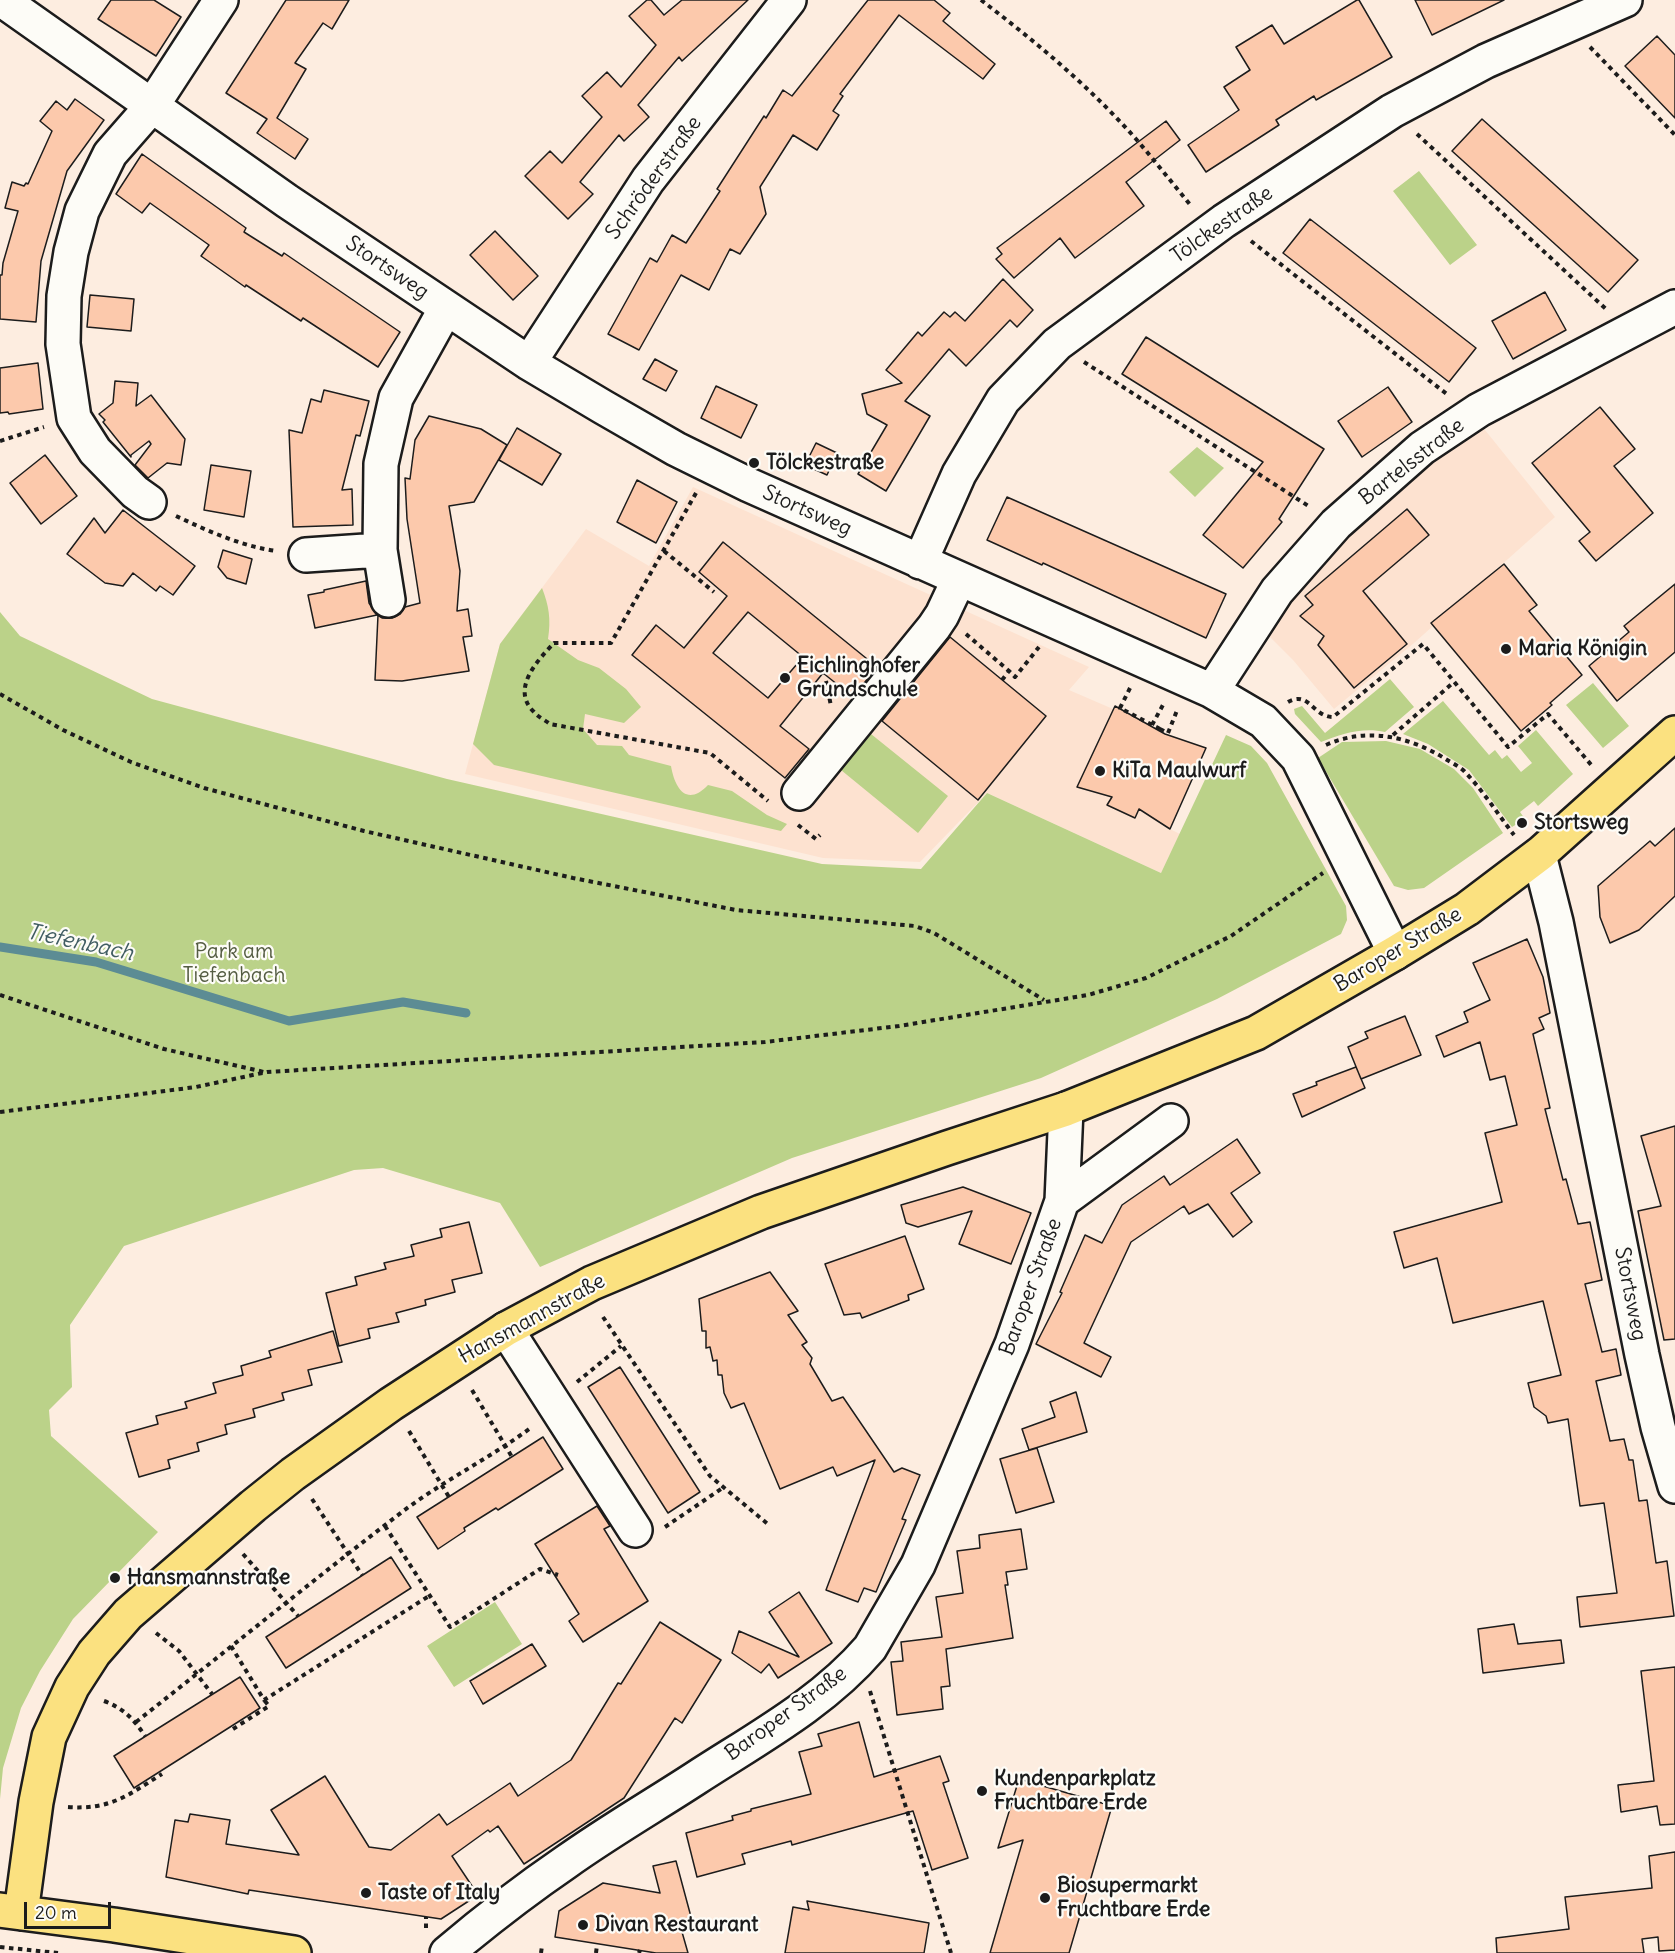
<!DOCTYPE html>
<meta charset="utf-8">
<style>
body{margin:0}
#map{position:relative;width:1675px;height:1953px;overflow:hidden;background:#fdede0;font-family:Delius,sans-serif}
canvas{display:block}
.scale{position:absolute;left:24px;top:1902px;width:87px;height:27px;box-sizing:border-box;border:3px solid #1c1c1c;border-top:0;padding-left:8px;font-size:18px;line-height:21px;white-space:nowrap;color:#1c1c1c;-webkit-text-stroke:4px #fdfcf7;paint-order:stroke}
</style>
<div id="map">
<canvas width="1675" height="1953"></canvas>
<div class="scale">20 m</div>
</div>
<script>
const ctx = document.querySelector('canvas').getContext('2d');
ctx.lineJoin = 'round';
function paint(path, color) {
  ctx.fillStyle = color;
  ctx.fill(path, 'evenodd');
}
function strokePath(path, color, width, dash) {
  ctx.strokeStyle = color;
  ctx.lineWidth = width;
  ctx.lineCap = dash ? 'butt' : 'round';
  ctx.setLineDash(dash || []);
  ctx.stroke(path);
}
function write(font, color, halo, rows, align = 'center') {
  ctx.font = font + ' Delius,sans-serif';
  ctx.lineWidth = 4.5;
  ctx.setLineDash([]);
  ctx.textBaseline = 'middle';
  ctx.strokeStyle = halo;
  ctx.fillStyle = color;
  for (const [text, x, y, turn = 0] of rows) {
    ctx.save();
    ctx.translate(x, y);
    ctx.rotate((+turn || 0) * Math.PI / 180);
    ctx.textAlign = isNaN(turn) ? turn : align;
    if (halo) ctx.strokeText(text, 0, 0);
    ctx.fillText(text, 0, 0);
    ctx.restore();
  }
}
paint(new Path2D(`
 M1481,425L1555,517L1414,643L1334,709L1293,660L1263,630L1318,564L1393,489Z
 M693,487L1089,667L1069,690L1113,709L1115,706L1165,734L1206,748L1170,829L1180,834L1161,873L987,793L920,862L823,858L465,774L500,644L586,529L649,566Z`), '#fde2d0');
paint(new Path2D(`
 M1419,171L1477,245L1450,265L1393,191Z
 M1197,447L1224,468L1195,497L1169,472Z
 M542,588C549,606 551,619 548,639L578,660L599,668L626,689L641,707L624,723L585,714L583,729L597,745L622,746L629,755L671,766C675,789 687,807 708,785L732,791L767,815L787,824L781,831L494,765L473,744L500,644Z
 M0,612L20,636L152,699L447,779L822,864L921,869L987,793L1161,873L1226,735L1251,746L1267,763L1346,906L1347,920L1341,934L1217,999L1041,1078L792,1158L540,1267L500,1203L383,1168L354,1170L124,1246L70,1325L72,1387L49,1410L51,1436L158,1532L73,1619L40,1671L21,1708L3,1768L0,1799Z
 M1390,679L1414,707L1385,732C1362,727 1342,734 1321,742L1295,714L1294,709L1302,706L1325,733Z
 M1593,683L1629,726L1603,748L1566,705Z
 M1443,701L1489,755L1495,750L1502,759L1507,755L1521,772L1532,763L1518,746L1536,730L1573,774L1538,806L1534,801L1520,812L1525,819L1512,827L1469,770L1428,744L1403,734Z
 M871,734L948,796L918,833L841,770Z
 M1386,741L1420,749L1454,769L1473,788L1503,833L1424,888L1408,890L1394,886L1318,758L1342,742Z
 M495,1602L522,1644L454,1687L427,1646Z`), '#bbd289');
strokePath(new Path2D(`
 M0,947L96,962L289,1021L403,1002L466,1013`), '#5c8c94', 9);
const building = new Path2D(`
 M111,0H154L181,17L156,56L98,19Z
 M286,0H349L332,29L323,23L295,63L306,69L277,118L308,139L295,159L257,133L267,119L226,93Z
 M647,0H651L664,15L682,0H748L682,61L679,57L638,105L649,117L624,141L619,135L580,182L593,194L568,219L525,176L550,151L562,163L602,117L582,96L607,72L621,87L656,45L629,16Z
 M868,0H934L950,13L943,21L995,64L983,79L899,15L840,94L843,96L833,111L839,115L817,150L793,135L760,187L766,214L740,254L730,249L709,290L681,275L639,350L608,334L650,258L657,262L672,235L686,243L720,191L717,189L764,116L766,118L783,90L792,96Z
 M1357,0H1359L1392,57L1316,100L1314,96L1276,120L1279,125L1206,172L1188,145L1239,110L1224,87L1250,70L1236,47L1272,25L1284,44Z
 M1415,0H1504L1432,35Z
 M1657,36L1675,55V118L1625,66Z
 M75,99L104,120L67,171L41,261L36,322L0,319V275H2L3,263L18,211L5,208L12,182L24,186L26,183L28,184L52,131L40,121L56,101L67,110Z
 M1482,119L1638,260L1608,292L1452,151Z
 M1166,121L1180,140L1126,182L1144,206L1075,258L1060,238L1014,278L996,259L1002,254L997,248Z
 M142,154L246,228L244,232L282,256L284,253L400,332L378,367L303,318L301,321L246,285L245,287L201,256L209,245L150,203L142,213L116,194Z
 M1310,219L1476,348L1449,382L1283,253Z
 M495,231L538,276L513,300L470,255Z
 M1003,279L1033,310L1017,327L1010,320L966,366L949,349L905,401L930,416L886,491L858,474L887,425L867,414L862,394L902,383L886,370L918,332L922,336L944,312L950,317L955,312L965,321Z
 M1545,292L1566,330L1513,359L1492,321Z
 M90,295L134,299L131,331L87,327Z
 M1146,337L1324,449L1279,519L1282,522L1243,568L1203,535L1263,462L1122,374Z
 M655,359L677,371L666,391L643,379Z
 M38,363L43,409L9,414L8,412L0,413V368Z
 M115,381L138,383L136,406L151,395L185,439L181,465L167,463L148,478L135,465L151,444L149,441L131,455V457L103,422L105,420L99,414L113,403Z
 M716,386L757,405L741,438L701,418Z
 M1388,387L1412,422L1362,457L1338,421Z
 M324,390L369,401L360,436L356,435L342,490L352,489L353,525L293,527L289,430L302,433L311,399L321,402Z
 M1600,407L1635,449L1614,466L1653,513L1596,561L1579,541L1590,532L1532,463Z
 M429,416L481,429L507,445L474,502L449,506L460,571L457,611L468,609L472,636L463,637L469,671L402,681L375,680L378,615L382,618H392L400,614L405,607L420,603L407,519L405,478L410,479L415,440Z
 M517,428L561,454L542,485L499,460Z
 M816,443L837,453L827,475L805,465Z
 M45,455L77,496L41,524L10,483Z
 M211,465L251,471L244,517L204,510Z
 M637,480L677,502L656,543L617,522Z
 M1007,497L1226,594L1206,638L1043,563L1042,565L987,540Z
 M1407,509L1429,535L1363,591L1407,644L1354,688L1318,645L1324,636L1300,616L1313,605L1305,596Z
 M123,510L195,566L173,595L160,586L156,591L133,573L123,586L105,583L67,554L94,518L105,533Z
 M723,542L877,667L853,697L823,673L780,726L809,749L785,778L632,655L656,625L684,648L727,596L699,572ZM748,612L803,657L768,698L713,653Z
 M223,550L252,559L246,584L227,578L218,567Z
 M1504,564L1537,605L1529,611L1582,675L1550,703L1552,705L1521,731L1431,623Z
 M366,581L369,603L377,615L315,628L308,595L324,592V590Z
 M1675,584V652L1617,701L1589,666L1629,632L1624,626Z
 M950,637L1046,716L978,800L882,721Z
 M1115,706L1165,734L1206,748L1170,829L1139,809L1135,818L1107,805L1112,797L1077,787Z
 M1675,828V896L1639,930L1610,943L1600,917L1598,886L1650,841L1655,846Z
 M1527,939L1543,977L1550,1013L1539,1018L1544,1029L1533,1034L1550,1108L1545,1109L1563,1180L1566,1179L1578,1224L1590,1222L1602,1280L1585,1284L1602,1352L1616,1349L1621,1375L1596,1381L1610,1441L1624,1439L1629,1460H1633L1639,1501L1647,1500L1656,1563L1667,1561L1674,1616L1580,1627L1577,1597L1617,1593L1604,1503L1580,1506L1568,1419L1548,1423L1546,1416L1534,1407L1528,1383L1561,1375L1543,1301L1453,1323L1437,1258L1404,1268L1394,1232L1502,1202L1485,1133L1517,1125L1505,1076L1490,1080L1480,1042L1444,1057L1436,1036L1468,1022L1464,1012L1490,1000L1473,963Z
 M1405,1016L1421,1055L1361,1079L1348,1047L1368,1038L1365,1032Z
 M1356,1067L1365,1088L1302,1117L1293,1094L1317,1085L1316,1082Z
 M1675,1126V1339L1664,1340L1638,1211L1661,1206L1641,1136Z
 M1237,1139L1260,1173L1231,1193L1252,1222L1233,1237L1208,1204L1189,1214L1184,1206L1131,1242L1084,1343L1111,1357L1101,1377L1036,1344L1062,1293L1060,1292L1085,1235L1102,1243L1122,1205L1164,1176L1170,1185Z
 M963,1187L1031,1213L1011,1264L959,1244L972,1211L918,1227L906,1223L901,1205Z
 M469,1222L482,1273L452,1280L455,1292L425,1300L426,1305L396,1313L399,1322L368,1329L370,1338L339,1346L326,1293L357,1285L355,1277L386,1269L384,1263L414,1256L411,1245L442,1237L440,1229Z
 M905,1236L924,1289L908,1295L909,1300L862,1318L860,1313L844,1315L825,1264Z
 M770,1272L798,1311L788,1315L807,1342L802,1345L812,1358L810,1364L832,1401L843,1397L894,1472L902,1468L920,1475L902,1519L906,1520L876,1592L864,1588L858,1602L826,1590L875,1460L837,1476L833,1467L780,1489L744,1403L731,1408L724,1393L722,1375H718L717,1360L713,1361L710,1347L706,1348V1331H702L699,1299Z
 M333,1331L342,1362L308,1370L312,1385L282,1393L284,1400L253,1409L255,1417L225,1425L227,1434L197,1443L199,1451L168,1460L170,1468L139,1477L126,1433L158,1424L156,1416L187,1408L185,1402L216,1393L213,1383L243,1375L241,1366L271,1357L269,1351Z
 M620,1367L700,1492L668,1513L588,1387Z
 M1076,1392L1087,1432L1029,1450L1022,1429L1055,1417L1050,1402Z
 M543,1437L563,1469L498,1510L496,1508L464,1528L465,1531L438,1549L417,1517Z
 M1037,1448L1054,1502L1016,1513L1000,1459Z
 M597,1506L610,1526L604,1529L648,1601L583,1642L569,1621L579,1614L535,1544Z
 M1021,1529L1027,1569L1006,1572L1008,1585H1005L1013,1638L946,1649L950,1686L941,1687L943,1709L897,1715L891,1662L903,1661L901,1642L942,1637L936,1597L963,1593L957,1551L980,1548L979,1535Z
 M391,1557L411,1588L286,1668L266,1637Z
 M799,1592L832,1643L778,1678L769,1664L761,1673L732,1653L739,1631L799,1657L769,1612Z
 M660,1622L721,1660L682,1723L675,1718L624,1798L524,1864L498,1826L490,1832L488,1830L452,1856L478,1895L441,1919L249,1890L248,1894L166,1877L175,1820L188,1822L190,1814L230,1820L226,1844L299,1855L271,1810L325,1776L369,1847L391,1850L439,1814L447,1825L510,1783L518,1796L571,1760L618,1683L621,1684Z
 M1514,1624L1518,1644L1561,1640L1564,1663L1483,1673L1478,1629Z
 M532,1644L546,1666L483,1704L470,1681Z
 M1675,1667V1824L1660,1825L1657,1806L1621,1812L1618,1785L1654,1781L1641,1671Z
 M240,1677L260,1708L134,1788L114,1756Z
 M859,1722L874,1777L940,1756L949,1781L943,1783L968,1858L932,1870L913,1811L792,1845L791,1841L742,1854L745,1864L697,1877L686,1833L733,1820L732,1816L751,1811V1809L811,1794L799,1752L822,1746L818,1734Z
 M1019,1779L1112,1806L1069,1953H990L1023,1840L998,1848Z
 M1675,1852V1950L1659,1951L1658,1937L1642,1939L1644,1953H1497L1496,1938L1569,1929L1565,1897L1652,1888L1649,1856Z
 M676,1861L694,1928L682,1932L688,1953H656L555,1937L559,1911L603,1883L660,1893L653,1866Z
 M807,1901L929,1923L924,1953H785L793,1907L809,1910Z`);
paint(building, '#fcc9ac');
strokePath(building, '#1c1c1c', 1.5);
const minor = new Path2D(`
 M2,0L287,201L529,363L603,407L676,449L749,485L1212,691L1263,721L1298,758L1395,953
 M529,363L648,180L789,0
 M149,502L135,492L95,451L74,418L63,344L64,296L71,252L82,211L110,154L152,106L221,0
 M306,555L380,550
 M920,562L959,474L1003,400L1057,344L1224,221L1392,111L1486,61L1625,0
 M388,600L380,550L381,464L396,398L446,308
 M1212,691L1277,591L1336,524L1422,448L1479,410L1675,307
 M799,793L934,627L942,615L959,579
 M1539,855L1556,922L1642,1355L1658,1427L1675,1486
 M1062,1201L1171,1121
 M506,1329L635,1530
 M447,1953C485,1921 525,1890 566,1862C608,1832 653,1806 696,1778C756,1739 823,1703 870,1648L918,1565L1012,1344L1062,1201L1066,1109`);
const major = new Path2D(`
 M0,1910L114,1925L294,1953
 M21,1913L36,1802L49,1737L72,1687L94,1653L128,1614L253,1506L293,1474L391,1404L506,1329L592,1283L761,1212L947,1148L1066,1109L1256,1033L1395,953L1467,909L1541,853L1675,733`);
strokePath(minor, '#1c1c1c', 38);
strokePath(major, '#1c1c1c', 38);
strokePath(new Path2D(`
 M981,0C1036,42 1090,87 1136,139C1155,161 1173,184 1192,207
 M1590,47L1675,135
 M1417,134L1607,310
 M1251,241L1448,395
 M1084,362L1310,507
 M0,441L44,427
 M696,493L611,643H554C538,660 510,689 534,712C538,717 545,720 550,724L710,753L768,801
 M176,516C208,531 241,546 276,551
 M664,551L714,592
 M966,634L1009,671
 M1002,680L1009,671L1015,677L1039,647
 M826,681L831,706
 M1130,688L1120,708L1160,729L1159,731
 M0,694L63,730L131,762L204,788L364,831L573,878L736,910L915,926L934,933L1044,1000
 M1288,702C1309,690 1313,717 1333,717L1423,644L1508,747L1548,714L1593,767
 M1152,725L1164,703
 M1160,729L1168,733L1178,708
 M1393,735L1454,682
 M1326,745C1366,727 1408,736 1444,758C1450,762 1457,765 1463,770C1482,789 1497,813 1514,835
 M798,825L816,839L820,835
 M0,995L164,1049L264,1072
 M0,1112L196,1087L267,1072L765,1042L899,1026L1088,995L1146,978L1231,936L1323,873
 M603,1317L710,1476L769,1525
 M577,1382L621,1346
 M472,1390L512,1457
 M409,1431L449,1497
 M312,1499L362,1575
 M385,1526L450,1627L540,1569L558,1575
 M665,1527L724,1487
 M243,1554L298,1616
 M156,1633L179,1651L212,1694
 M231,1646L264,1700L429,1596
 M870,1691L951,1953
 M104,1701C123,1708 134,1719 145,1736
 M136,1722C225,1652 312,1581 402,1512C443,1481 490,1458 532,1427
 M233,1729L269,1706L264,1700
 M68,1807C111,1810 128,1795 162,1774
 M426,1928V1917
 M0,1947L58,1953
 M541,1953L542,1946
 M596,1953L597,1945
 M639,1953L640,1950`), '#1c1c1c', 4, [4.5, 4.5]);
strokePath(minor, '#fdfcf7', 33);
strokePath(major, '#fbe180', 33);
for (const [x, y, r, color] of [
 [754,463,6,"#1c1c1c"],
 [1506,649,6,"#1c1c1c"],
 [785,678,6,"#1c1c1c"],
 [1100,771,6,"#1c1c1c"],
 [1522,823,6,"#1c1c1c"],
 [115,1578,6,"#1c1c1c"],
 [982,1791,6,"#1c1c1c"],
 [366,1893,6,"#1c1c1c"],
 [1045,1898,6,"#1c1c1c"],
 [583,1925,6,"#1c1c1c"]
]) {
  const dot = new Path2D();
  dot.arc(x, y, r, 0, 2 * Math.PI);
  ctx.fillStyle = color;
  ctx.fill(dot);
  strokePath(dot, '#fdfcf7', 2);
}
write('21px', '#1c1c1c', '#fdfcf7', [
 ["Schröderstraße",654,178,-54],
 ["Tölckestraße",1222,225,-35],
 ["Stortsweg",387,268,34],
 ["Bartelsstraße",1412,462,-38],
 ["Stortsweg",807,511,24],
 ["Baroper Straße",1398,950,-31],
 ["Baroper Straße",1031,1287,-70],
 ["Stortsweg",1630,1294,79],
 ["Hansmannstraße",532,1319,-29],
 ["Baroper Straße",786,1714,-36]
]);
write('bold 21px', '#1c1c1c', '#fdfcf7', [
 ["Tölckestraße",766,463],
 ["Maria Königin",1518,649],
 ["Eichlinghofer",797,666],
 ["Grundschule",797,690],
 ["KiTa Maulwurf",1112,771],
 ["Stortsweg",1534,823],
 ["Hansmannstraße",127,1578],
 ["Kundenparkplatz",994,1779],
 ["Fruchtbare Erde",994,1803],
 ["Biosupermarkt",1057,1886],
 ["Fruchtbare Erde",1057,1910],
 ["Taste of Italy",378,1893],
 ["Divan Restaurant",595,1925]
], 'left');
write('21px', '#545c42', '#fdfcf7', [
 ["Park am",234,952],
 ["Tiefenbach",234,976]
]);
write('italic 22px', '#415d62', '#fdfcf7', [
 ["Tiefenbach",80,943,12]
]);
</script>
